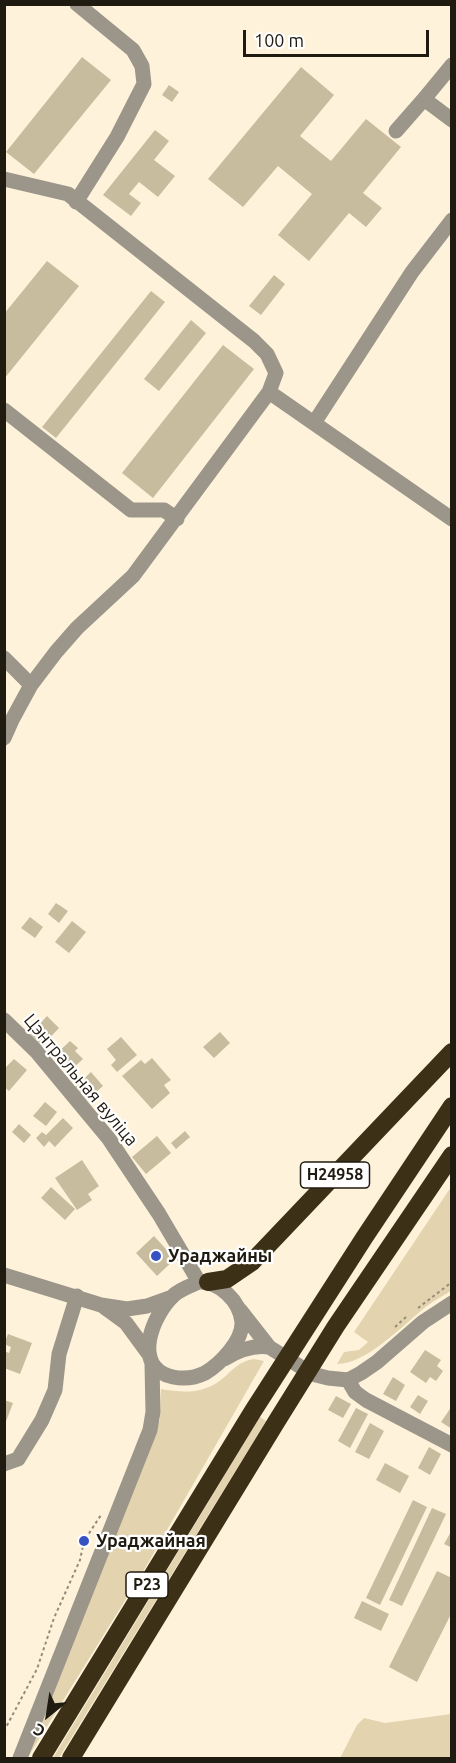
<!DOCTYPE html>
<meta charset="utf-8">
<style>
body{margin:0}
#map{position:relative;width:456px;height:1763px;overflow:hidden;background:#fef3da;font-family:Ubuntu,sans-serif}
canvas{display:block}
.frame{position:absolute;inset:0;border:6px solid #201b10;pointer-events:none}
.north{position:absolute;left:18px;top:1685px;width:60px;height:60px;-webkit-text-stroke:4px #fff;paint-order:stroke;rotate:210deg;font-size:16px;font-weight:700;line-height:24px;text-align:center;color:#201b10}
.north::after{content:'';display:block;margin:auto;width:21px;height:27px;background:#201b10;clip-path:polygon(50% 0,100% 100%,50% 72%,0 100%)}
.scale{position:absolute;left:243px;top:30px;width:186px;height:27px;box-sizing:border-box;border:3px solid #201b10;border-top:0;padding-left:8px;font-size:18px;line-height:21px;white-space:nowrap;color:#201b10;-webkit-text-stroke:4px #fff;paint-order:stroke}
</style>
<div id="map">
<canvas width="456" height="1763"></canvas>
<div class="frame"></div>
<div class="north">С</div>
<div class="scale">100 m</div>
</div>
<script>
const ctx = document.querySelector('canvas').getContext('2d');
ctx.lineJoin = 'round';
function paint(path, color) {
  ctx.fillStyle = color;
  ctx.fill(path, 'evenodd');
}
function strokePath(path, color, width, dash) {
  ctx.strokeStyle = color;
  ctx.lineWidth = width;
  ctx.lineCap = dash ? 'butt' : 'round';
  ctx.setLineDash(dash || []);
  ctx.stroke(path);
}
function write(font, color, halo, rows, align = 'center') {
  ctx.font = font + ' Ubuntu,sans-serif';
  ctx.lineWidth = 4.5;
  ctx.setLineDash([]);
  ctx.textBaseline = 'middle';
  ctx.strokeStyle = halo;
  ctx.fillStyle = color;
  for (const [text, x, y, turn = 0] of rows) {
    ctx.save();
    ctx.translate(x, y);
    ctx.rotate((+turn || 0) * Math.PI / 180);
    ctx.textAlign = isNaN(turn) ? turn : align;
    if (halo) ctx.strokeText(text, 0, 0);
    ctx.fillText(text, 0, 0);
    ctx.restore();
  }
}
paint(new Path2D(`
 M451,1187V1291C443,1296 435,1300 427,1306C404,1324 367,1364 337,1364L344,1352L359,1350L368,1342L354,1332Z
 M254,1359L264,1361L144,1570L28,1757L146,1458L160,1420L161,1389C183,1393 204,1394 222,1379C233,1370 239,1361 254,1359Z
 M260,1417L266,1421L59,1758H53Z
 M451,1714V1758H340L357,1725L364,1718L385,1723Z`), '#e3d4af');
paint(new Path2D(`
 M82,57L111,80L34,174L6,152Z
 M301,67L334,95L300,136L331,161L366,119L401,147L363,193L382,208L366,227L349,213L309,261L278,235L312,194L278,166L243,207L208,179Z
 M169,85L179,92L172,102L162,95Z
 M155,130L169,141L154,160L175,176L158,197L139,182L129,194L141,203L131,216L103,195Z
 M47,261L79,286L4,379V314Z
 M274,275L285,284L261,315L249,306Z
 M151,291L165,302L56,438L42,427Z
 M191,320L206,333L159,391L144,379Z
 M223,345L254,369L153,498L122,473Z
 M56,903L68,911L59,923L48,914Z
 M30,917L43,927L35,938L21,928Z
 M72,921L86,932L69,953L55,942Z
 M47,1016L59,1028L41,1047L29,1036Z
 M220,1032L230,1043L214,1058L203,1047Z
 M121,1037L137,1055L117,1072L111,1065L116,1060L107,1049Z
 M70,1041L78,1048L75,1051L83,1059L70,1071L54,1056Z
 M152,1058L171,1080L164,1085L170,1093L152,1109L122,1076L141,1060L145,1064Z
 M14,1059L27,1070L9,1091L4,1087V1069Z
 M91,1072L103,1086L87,1100L75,1087Z
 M45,1102L57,1112L46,1126L33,1116Z
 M63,1118L73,1128L55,1147L49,1141L44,1147L36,1138L42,1132L46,1135Z
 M19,1124L31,1135L24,1143L12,1132Z
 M185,1131L190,1137L176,1149L171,1143Z
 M157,1136L171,1153L146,1174L132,1157Z
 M82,1160L99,1186L88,1194L92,1200L77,1210L55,1178Z
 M51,1187L75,1209L65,1220L41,1198Z
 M154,1236L175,1259L157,1276L136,1253Z
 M8,1334L32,1343L20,1374L4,1368V1351L9,1353L11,1347L4,1344Z
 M425,1350L441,1360L437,1366L443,1371L436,1381L430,1377L426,1383L410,1372Z
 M393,1377L405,1385L396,1401L383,1394Z
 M418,1395L428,1401L420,1414L410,1407Z
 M336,1396L351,1404L343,1418L328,1410Z
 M4,1400L13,1403L5,1424H4Z
 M452,1406V1429L441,1422Z
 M356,1408L368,1414L350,1448L338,1441Z
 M370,1423L384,1431L369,1459L355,1452Z
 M429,1447L441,1454L430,1475L418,1468Z
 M385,1463L409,1476L400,1493L376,1480Z
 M413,1500L427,1507L380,1605L366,1598Z
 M432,1508L446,1514L402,1606L389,1600Z
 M452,1530V1548L444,1544Z
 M437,1571L452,1578V1612L417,1682L389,1667Z
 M362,1601L389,1614L381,1631L354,1618Z`), '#c8bc9e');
strokePath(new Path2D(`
 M418,1308L452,1282
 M395,1327L406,1317
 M4,1731L37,1669L54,1618L80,1560L84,1541L101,1515`), '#948c79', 2, [3, 3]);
strokePath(new Path2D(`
 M452,65L424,99L452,120
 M396,131L424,99
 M4,179L68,194L254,341L267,354L276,373L269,392L133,576L77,628L56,652L31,685L12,720L4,738
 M76,202L117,137L144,84L142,66L133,50L77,4
 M269,392L452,519
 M4,410L131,510H164L177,519
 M314,423L412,272L452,220
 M4,658L31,685
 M4,1020L36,1051L109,1139L159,1214L199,1282
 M4,1275L101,1305L127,1309L147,1306L172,1297
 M199,1282C219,1281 240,1301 242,1322C243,1341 220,1364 205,1373C195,1378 183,1379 173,1377C131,1368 152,1315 174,1295C181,1289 190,1286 199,1282Z
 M104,1307L126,1323L148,1353
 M240,1310L269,1347L312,1374L328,1378L348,1380L361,1373L377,1362L423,1322L452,1303
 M224,1359C237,1351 254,1345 269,1347
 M348,1380L355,1392L366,1400L452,1445
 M4,1464L18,1459L42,1420L55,1390L59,1354L77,1296
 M20,1758L150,1430L153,1412L152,1365`), '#9c968a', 15);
strokePath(new Path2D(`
 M208,1282L227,1279L252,1262L452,1052
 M41,1758L253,1411L364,1238L452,1106
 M71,1758L275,1424L336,1326L452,1155`), '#3c3117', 18);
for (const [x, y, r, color] of [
 [156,1256,6,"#3652c3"],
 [84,1541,6,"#3652c3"]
]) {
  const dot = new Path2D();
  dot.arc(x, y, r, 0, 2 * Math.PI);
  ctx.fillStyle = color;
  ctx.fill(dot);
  strokePath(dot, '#fff', 2);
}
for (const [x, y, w] of [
 [335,1175,69],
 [147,1585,42]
]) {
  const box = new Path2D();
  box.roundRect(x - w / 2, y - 13, w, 26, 4.5);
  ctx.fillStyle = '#fff';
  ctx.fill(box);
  strokePath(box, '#201b10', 1.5);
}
write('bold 16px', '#201b10', null, [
 ["Н24958",335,1175],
 ["Р23",147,1585]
]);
write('18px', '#201b10', '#fff', [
 ["Цэнтральная вуліца",81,1080,50]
]);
write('bold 18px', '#201b10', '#fff', [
 ["Ураджайны",168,1256],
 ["Ураджайная",96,1541]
], 'left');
</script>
